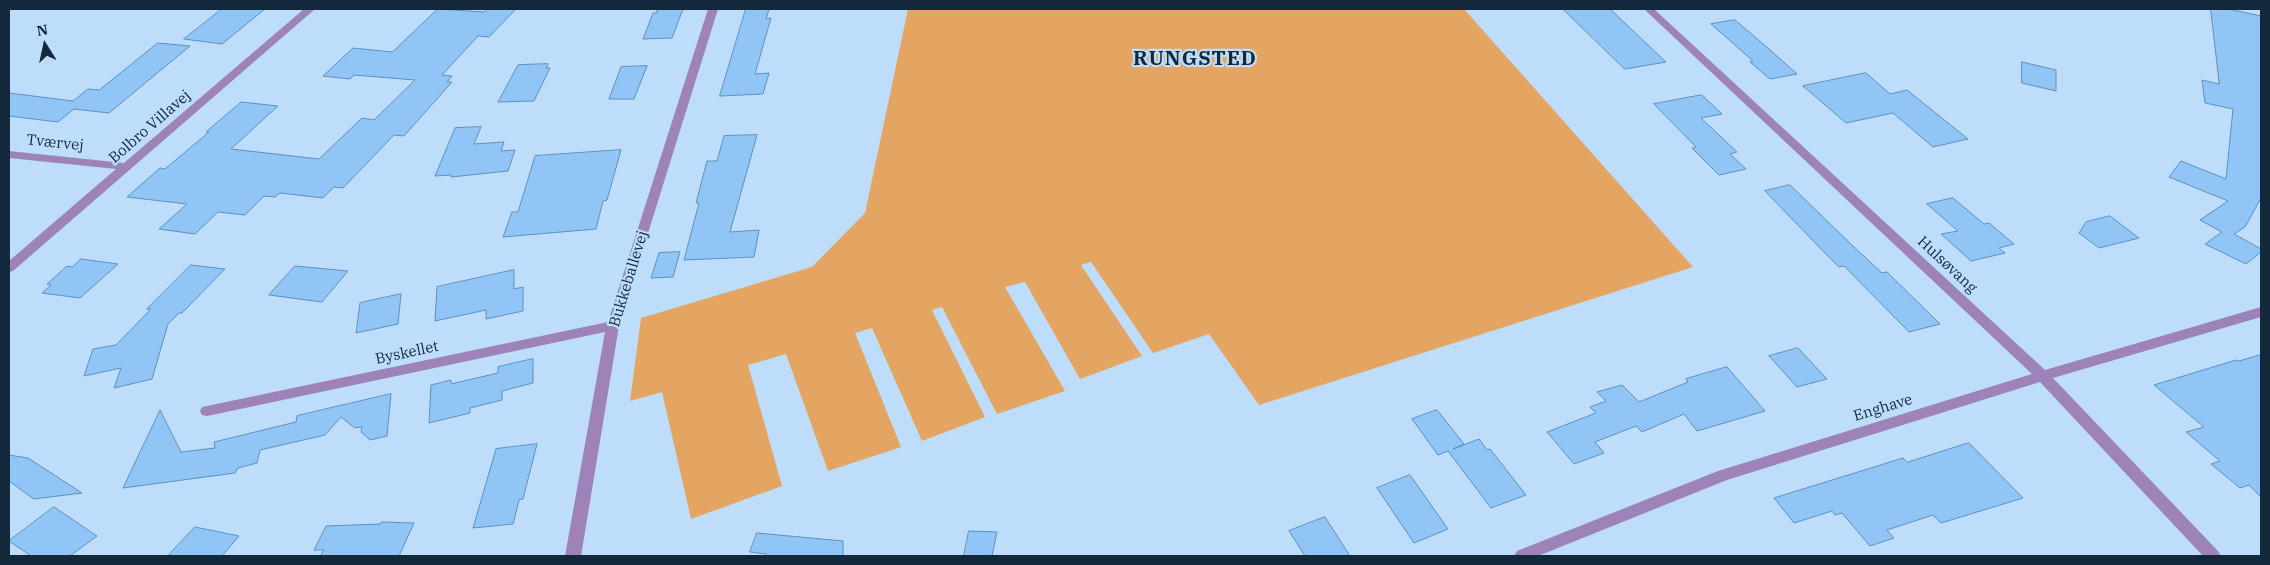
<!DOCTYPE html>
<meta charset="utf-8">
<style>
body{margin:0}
#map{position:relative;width:2270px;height:565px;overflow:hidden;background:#bdddfb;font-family:"IBM Plex Serif",serif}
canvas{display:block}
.frame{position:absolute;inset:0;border:10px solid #13283b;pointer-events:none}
.north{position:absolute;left:20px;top:20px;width:50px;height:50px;-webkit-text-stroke:4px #bdddfb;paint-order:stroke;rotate:350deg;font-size:14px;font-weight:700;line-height:20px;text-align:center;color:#13283b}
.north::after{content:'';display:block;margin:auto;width:18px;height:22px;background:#13283b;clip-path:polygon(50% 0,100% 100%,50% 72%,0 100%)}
</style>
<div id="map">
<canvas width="2270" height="565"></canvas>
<div class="frame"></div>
<div class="north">N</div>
</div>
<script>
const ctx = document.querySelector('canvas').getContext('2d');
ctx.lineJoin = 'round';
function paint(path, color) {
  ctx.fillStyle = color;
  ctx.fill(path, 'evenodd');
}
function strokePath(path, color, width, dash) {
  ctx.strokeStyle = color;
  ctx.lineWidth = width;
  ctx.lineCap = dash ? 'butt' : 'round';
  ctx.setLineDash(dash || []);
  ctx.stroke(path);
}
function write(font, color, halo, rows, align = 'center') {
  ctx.font = font + ' "IBM Plex Serif",serif';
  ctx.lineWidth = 4.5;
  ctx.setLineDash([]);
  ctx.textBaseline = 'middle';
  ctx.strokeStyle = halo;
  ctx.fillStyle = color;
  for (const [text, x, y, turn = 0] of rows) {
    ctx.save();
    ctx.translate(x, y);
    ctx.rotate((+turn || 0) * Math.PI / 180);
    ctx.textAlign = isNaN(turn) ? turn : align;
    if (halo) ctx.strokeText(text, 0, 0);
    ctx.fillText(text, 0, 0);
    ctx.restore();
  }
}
paint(new Path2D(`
 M908,9H1464L1693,267L1259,405L1209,334L1153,353L1091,262L1081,265L1142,356L1080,379L1025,282L1005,287L1065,391L997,414L942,307L932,310L985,417L922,441L872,328L855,333L901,447L828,471L786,354L748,365L782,486L691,519L662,392L630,401L641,318L812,267L865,213Z`), '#e3a561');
const building = new Path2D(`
 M222,9H265L222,44L184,39Z
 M438,9L484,12L487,9H516L489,37L478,36L442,75L452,76L447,82H452L404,136L394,135L343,188L334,187L323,198L280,193L275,197L264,196L245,215L218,212L195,234L159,229L187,204L127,197L160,168L165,169L209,132H206L241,102L278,106L231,149L319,159L362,118L374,120L415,80L354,75L350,79L323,76L353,48L392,52Z
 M658,9H683L672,38L643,39L653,13H656Z
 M746,9H769L766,19L771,18L755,74L769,73L763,94L720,96Z
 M1563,9H1610L1666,62L1625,69Z
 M2211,9H2228L2261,16V198L2245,227L2234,234L2261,249V252L2246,264L2205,244L2222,232L2200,220L2228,201L2169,177L2181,161L2226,179L2233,109L2205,103L2202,80L2219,84Z
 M1735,20L1769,49L1797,74L1770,79L1750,62L1753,61L1711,24Z
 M158,43L190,46L109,113L74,109L58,122L9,116V93L73,101L88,89L99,90Z
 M2022,62L2056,70V91L2022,83Z
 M548,64L546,68H550L534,101L498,102L518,65Z
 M647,66L634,99H609L621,67Z
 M1866,73L1890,94L1907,90L1968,139L1933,147L1893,113L1846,123L1803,86Z
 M1702,95L1722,114L1701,118L1737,152L1730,154L1746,169L1719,175L1692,148L1696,147L1654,104Z
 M481,127L474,144L504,142L501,151L515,150L508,171L451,177V175L435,176L455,128Z
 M757,135L730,232L759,230L754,257L684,260L699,203H696L707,161H717L724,136Z
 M621,150L607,200L603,201L596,229L503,237L512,212H518L535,156Z
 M1790,185L1854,247L1882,273L1887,272L1940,324L1909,332L1844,266L1839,267L1820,248L1765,191Z
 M1953,198L1984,224L1989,223L2014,244L1999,248L2005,253L1971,261L1941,234L1958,231L1927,204Z
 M2110,216L2139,238L2099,248L2079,233L2086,222Z
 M680,252L673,277L651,278L659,253Z
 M81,259L118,264L80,298L42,293L51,285L47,284L67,266L72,267Z
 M191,265L225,269L182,313H179L168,324L152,379L114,388L121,368L84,376L93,349L116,345L151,309H147Z
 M295,266L348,271L322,302L269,295Z
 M514,270V289L523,287V311L486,319V310L435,321L437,287Z
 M401,294L398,324L356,333L360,303Z
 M1798,348L1827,379L1797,387L1769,356Z
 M2261,355V497L2249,485L2240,488L2211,464L2220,461L2186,432L2204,427L2154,385L2236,360L2238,361Z
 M533,359V383L502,391V400L470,408V413L429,423L431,385L451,380V384L498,373V367Z
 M1727,367L1765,411L1697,431L1684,414L1642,432L1636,426L1595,442L1604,453L1574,464L1547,432L1596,413L1590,407L1606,401L1597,392L1622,385L1639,402L1688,382L1686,379Z
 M391,394L387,436L370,440L361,432L362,427L355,428L341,417L325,435L260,450L257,463L238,468L235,473L123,488L160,410L181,452L215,448L214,442L296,422L297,416Z
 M1437,410L1464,444L1453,449L1479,439L1487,450L1490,449L1526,495L1491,508L1448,451L1438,455L1412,419Z
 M1969,443L2023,498L1941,523L1933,515L1887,530L1894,538L1870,546L1842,513L1835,515L1832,511L1794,523L1774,498L1903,458L1907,462Z
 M537,444L523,499L519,500L513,524L473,528L496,449Z
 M9,455L28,458L82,493L34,499L9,481Z
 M1410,475L1448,529L1414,543L1377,488Z
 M54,507L97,536L70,556H31L9,541Z
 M1325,517L1350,556H1305L1289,531Z
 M382,522L414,523L399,556H320L324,550H314L326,526L380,524Z
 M195,527L239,536L222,556H168Z
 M969,531L997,532L992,556H964Z
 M757,533L843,541V556H765L766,554L750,552Z`);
paint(building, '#91c5f6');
strokePath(building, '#5d90be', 1);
paint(new Path2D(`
 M304,9H315L13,271L9,272V261L116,169L9,158V151L124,163Z
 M708,9H718L619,326L581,556H565L605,332L207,416L202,415L200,411L202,407L207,406L608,322Z
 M1644,9H1654L2045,370L2261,307V317L2053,378L2218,551L2221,556H2203L2040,382L1727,480L1538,556H1514L1517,551L1718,471L2032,374Z`), '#9d83b7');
write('15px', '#13283b', '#bdddfb', [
 ["Bolbro Villavej",150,127,-41],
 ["Tværvej",55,143,6],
 ["Hulsøvang",1947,265,43],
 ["Bukkeballevej",629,279,-73],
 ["Byskellet",407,353,-12],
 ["Enghave",1883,408,-17]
]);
ctx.letterSpacing = '1px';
write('bold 20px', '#13283b', '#bdddfb', [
 ["RUNGSTED",1195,59]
]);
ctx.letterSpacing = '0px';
</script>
